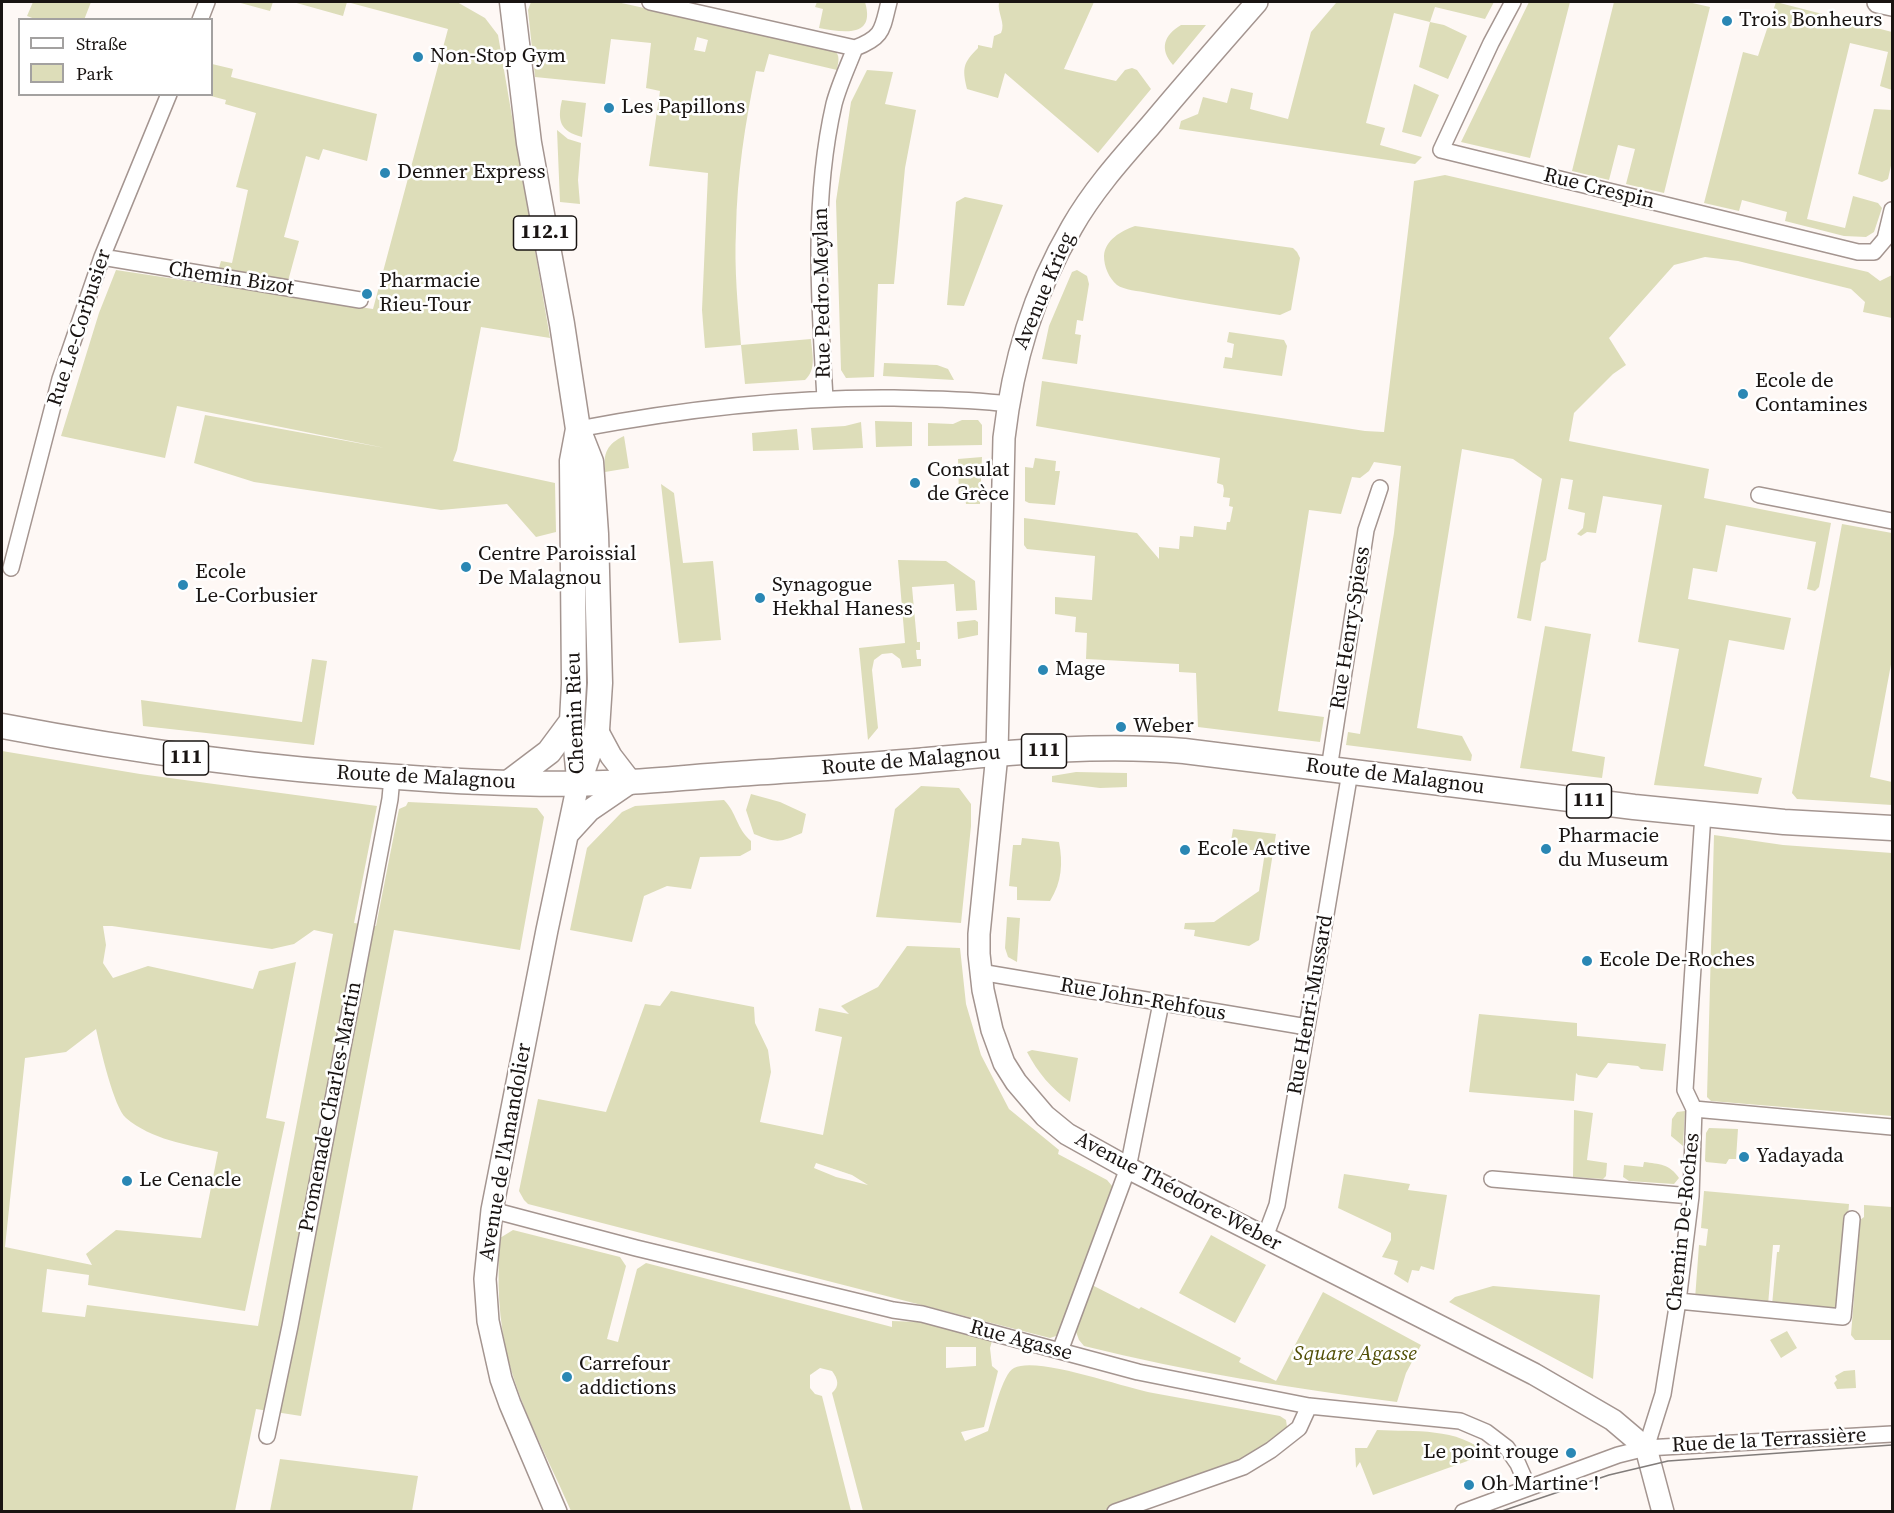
<!DOCTYPE html>
<meta charset="utf-8">
<style>
body{margin:0}
#map{position:relative;width:1894px;height:1513px;overflow:hidden;background:#fef8f5;font-family:"Source Serif 4",serif}
canvas{display:block}
.frame{position:absolute;inset:0;border:3px solid #191412;pointer-events:none}
.legend{position:absolute;left:18px;top:18px;width:195px;height:78px;box-sizing:border-box;background:#fff;border:2px solid #a3a1a0;margin:0;padding:8px 10px;list-style:none;font-size:18px;color:#191412}
.legend li{display:flex;align-items:center;gap:12px;height:30px}
.legend b{width:30px;border:2px solid #a3a1a0}
</style>
<div id="map">
<canvas width="1894" height="1513"></canvas>
<div class="frame"></div>
<ul class="legend">
<li><b style="height:8px;background:#fff"></b>Straße</li>
<li><b style="height:16px;background:#ddddb9"></b>Park</li>
</ul>
</div>
<script>
const ctx = document.querySelector('canvas').getContext('2d');
ctx.lineJoin = 'round';
function paint(path, color) {
  ctx.fillStyle = color;
  ctx.fill(path, 'evenodd');
}
function strokePath(path, color, width, dash) {
  ctx.strokeStyle = color;
  ctx.lineWidth = width;
  ctx.lineCap = dash ? 'butt' : 'round';
  ctx.setLineDash(dash || []);
  ctx.stroke(path);
}
function write(font, color, halo, rows, align = 'center') {
  ctx.font = font + ' "Source Serif 4",serif';
  ctx.lineWidth = 5;
  ctx.setLineDash([]);
  ctx.textBaseline = 'middle';
  ctx.strokeStyle = halo;
  ctx.fillStyle = color;
  for (const [text, x, y, turn = 0] of rows) {
    ctx.save();
    ctx.translate(x, y);
    ctx.rotate((+turn || 0) * Math.PI / 180);
    ctx.textAlign = isNaN(turn) ? turn : align;
    if (halo) ctx.strokeText(text, 0, 0);
    ctx.fillText(text, 0, 0);
    ctx.restore();
  }
}
paint(new Path2D(`
 M33,2H91L84,20L35,19L27,16Z
 M237,2H273L270,11Z
 M293,2H457L485,18L498,35L550,338L481,327L457,450L453,461L555,483L556,532L536,537L507,504L441,510L254,482L194,463L205,415L385,448L177,406L165,458L61,436L99,313L116,270L373,309L448,29L347,2L343,16Z
 M531,2H617L834,50C841,56 838,62 837,70L769,54L764,72L756,71C745,123 737,176 736,230C734,269 738,307 741,345L811,339C812,354 817,369 805,380L745,384L741,345L705,348L702,310L708,173L649,166L660,91L646,88L651,43L611,39L605,84L535,77L528,10ZM697,37L708,40L705,52L694,50Z
 M817,2H865C876,39 842,32 819,28L823,9L815,7Z
 M999,2H1094L1064,69L1116,81L1125,70L1132,68L1137,70L1151,89L1098,153L1005,73L998,98L967,89C962,68 963,63 978,48V45L992,48L994,36L1001,33C1006,23 997,13 999,2Z
 M1334,2H1494L1485,19L1435,7L1430,22L1444,25L1467,36L1448,79L1419,67L1430,22L1394,13L1366,123L1385,128L1380,145L1422,157L1415,164L1179,129L1181,121L1198,114L1203,97L1227,103L1231,88L1253,93L1250,109L1288,119L1311,32L1336,3Z
 M1529,2H1570L1530,158L1461,142Z
 M1614,2H1688L1710,7L1664,193L1626,184L1635,149L1618,145L1609,180L1572,171Z
 M1776,2L1892,32V90L1880,86L1888,52L1850,43L1807,219L1845,228L1853,196L1878,203L1882,208L1874,232L1866,237L1844,236L1785,221L1787,212L1742,200L1739,211L1704,203L1743,52L1758,56Z
 M1181,25H1206L1173,65C1159,49 1164,35 1181,25Z
 M212,64L233,69L231,77L377,114L367,161L323,149L319,160L306,156L284,237L299,241L288,281L218,271L221,261L232,263L248,190L236,187L256,113L225,104L226,100L207,95L212,94Z
 M867,70L893,72L885,104L916,110L905,168L894,284H878L874,377L846,378L841,370L836,201L851,102Z
 M1414,84L1439,95L1421,137L1402,132Z
 M562,100L586,103L582,137C560,131 557,121 562,100Z
 M1874,109L1892,110V161L1888,179L1882,182L1858,174Z
 M557,130L568,139L581,143L578,180L580,204L560,202Z
 M1445,175L1868,272L1880,281L1892,275V318L1863,312L1865,302L1851,289L1738,261L1705,257L1674,265L1609,338L1626,365L1613,374L1574,413L1569,441L1709,469L1704,498L1831,523L1819,587L1815,591L1807,589L1816,542L1726,525L1717,572L1693,568L1688,599L1791,618L1784,650L1729,640L1704,766L1762,778L1758,794L1654,785L1679,649L1638,642L1662,505L1603,496L1596,533L1587,532L1581,536L1577,534L1583,528L1585,513L1568,509L1573,480L1561,478L1546,560L1541,563L1531,621L1517,618L1542,479L1513,459L1462,449L1417,728L1462,736L1472,755L1471,761L1346,745L1348,732L1360,734L1394,533L1401,466L1374,462L1369,471L1360,478L1352,477L1341,514L1309,510L1278,711L1324,717L1320,742L1198,727L1196,673L1179,672V664L1086,659L1087,633L1075,632L1076,617L1055,614V597L1092,600L1095,556L1027,549L1024,545V518L1137,533L1159,559V547L1179,549L1180,536L1193,537L1194,526L1226,530L1227,522H1230L1233,507L1229,506L1230,498L1223,497L1224,490L1223,485L1217,483L1220,458L1036,426L1042,381L1365,431L1384,432L1414,181Z
 M965,197L1003,205L964,306L947,305L956,202Z
 M1135,226L1293,248L1297,252L1300,258L1291,310L1280,315C1236,308 1192,302 1148,293C1139,291 1124,290 1117,285C1109,278 1104,267 1104,256C1105,240 1121,231 1135,226Z
 M1077,270L1087,276L1089,284L1083,321L1077,320L1075,334L1081,335L1077,364L1042,359L1049,326L1072,272Z
 M1229,332L1284,340L1287,346L1282,376L1223,368L1225,357L1232,358L1234,344L1227,342Z
 M884,363L937,365L948,369L954,380L883,376Z
 M962,420H978L982,425V445L928,446V423L953,424Z
 M875,421L912,422V446L876,447Z
 M861,422L863,448L813,450L811,428L845,426Z
 M797,429L799,450L753,451L752,433Z
 M624,436L629,468L605,472C603,453 607,444 624,436Z
 M982,457L980,504H966L965,496H959L958,459Z
 M1035,458L1056,461L1055,471H1060L1055,505L1029,503L1025,501V467L1033,468Z
 M661,484L674,493L683,563L713,561L721,640L679,643Z
 M1842,524L1892,533V659L1870,777L1892,782V805L1797,799L1792,793Z
 M898,560L946,561L975,581L977,610L956,611L954,584L912,587L917,642H920V650H916L917,659H921V666L902,668L900,659L892,653L882,654L874,660L872,670L878,728L868,740L859,648L905,643Z
 M975,620L978,622V635L958,639L957,622Z
 M1545,626L1591,634L1572,751L1605,757L1602,778L1520,768Z
 M312,659L327,661L314,745L143,726L141,700L302,722Z
 M2,751L140,774L377,806L354,923L376,926L399,809L406,806L408,802L537,808L544,817L520,950L394,930L301,1416L256,1409L235,1511H2ZM103,926H112L272,949L294,944L314,930L333,934L258,1326L87,1305L85,1317L42,1312L47,1269L89,1275L88,1285L245,1311L285,1122L266,1118L296,962L259,971L253,989L148,966L113,978L103,963L106,945ZM96,1029C100,1047 114,1108 126,1118C152,1140 186,1144 218,1152L201,1238L116,1230L86,1254L92,1265L5,1247L25,1058L66,1052Z
 M1076,772L1127,773V787L1100,788L1052,782V776Z
 M921,786L959,788L971,804V826L961,923L876,917L895,809Z
 M751,794L780,802L806,814L802,833C779,843 777,843 754,834L746,810Z
 M724,800C737,813 736,828 751,841V850L740,856L700,857L691,889L667,886L644,896L632,942L570,930L587,848L622,812L635,806Z
 M1233,829L1276,834L1259,940L1249,946L1194,936L1195,930L1184,929L1185,923L1214,922L1259,891L1265,852L1230,847Z
 M1714,835L1783,845L1892,853V1116L1711,1101L1707,1097Z
 M1022,838L1059,842C1063,863 1062,882 1050,901L1017,900V887L1009,886L1013,845H1021Z
 M1007,917L1020,918L1017,962L1008,957L1005,948Z
 M907,946L960,948L966,1004L981,1055L1009,1109L1059,1150L1058,1154L1107,1180L1113,1187V1195L1059,1335L1050,1338L528,1204L524,1200L519,1191L538,1099L606,1112L645,1004L660,1006L671,991L754,1007L755,1023L768,1050L771,1072L760,1122L823,1135L842,1037L815,1031L819,1008L849,1014L841,1006L878,987ZM816,1163L852,1175L868,1185L836,1177L814,1168Z
 M1479,1014L1577,1023V1036L1666,1044L1663,1071L1641,1069L1638,1066L1608,1063L1597,1078L1578,1075L1576,1073L1574,1101L1469,1092Z
 M1032,1050L1078,1058L1070,1102C1051,1088 1038,1073 1027,1052Z
 M1574,1110L1593,1113L1587,1160L1607,1163L1606,1176L1603,1179L1573,1177Z
 M1685,1111L1683,1146L1671,1136L1672,1119L1677,1112Z
 M1709,1128L1738,1129L1736,1159H1729L1726,1164L1706,1162L1705,1160L1706,1133Z
 M1644,1162C1659,1164 1670,1164 1679,1178L1674,1184L1629,1181L1623,1177L1624,1165L1643,1167Z
 M1344,1174L1410,1184L1408,1190L1447,1195L1434,1270L1421,1266L1419,1271L1412,1270L1408,1283L1394,1274L1398,1261L1382,1257L1391,1240V1233L1338,1208Z
 M1704,1191L1849,1204L1841,1305L1834,1311L1772,1305L1777,1252H1779L1780,1245H1773L1768,1305L1695,1299L1699,1245L1706,1246L1708,1229L1701,1228Z
 M1864,1205L1892,1207V1340H1855L1851,1335L1860,1220L1864,1217Z
 M513,1230L620,1257L626,1266L607,1339L618,1342L637,1269L646,1263L892,1327V1321L921,1322L992,1341L990,1348L992,1366L998,1371L984,1427L961,1432L965,1441L988,1431C993,1417 1002,1374 1014,1368C1038,1356 1124,1388 1153,1393C1195,1401 1238,1408 1280,1416L1286,1420L1287,1427L1283,1434L1227,1470L1102,1511H863L832,1393C840,1386 838,1379 832,1371L820,1368L810,1375V1388L815,1394L822,1396L851,1511H571C551,1464 522,1412 509,1362C498,1321 497,1280 500,1238ZM946,1347H976V1366L946,1368Z
 M1211,1235L1266,1265L1235,1323L1179,1293Z
 M1092,1285L1139,1309L1141,1307L1241,1358L1239,1362L1276,1381L1323,1292L1421,1345L1406,1373L1397,1402C1291,1388 1188,1372 1084,1346L1079,1340L1075,1329Z
 M1493,1286L1600,1295L1593,1379L1449,1302L1455,1297Z
 M1787,1331L1797,1348L1781,1358L1770,1340Z
 M1855,1370L1856,1388L1837,1389L1834,1383L1837,1380L1835,1376L1844,1371Z
 M1377,1430C1414,1432 1458,1427 1487,1454L1373,1495L1360,1462L1356,1468L1355,1448H1367Z
 M280,1459L418,1476L412,1511H270Z`), '#ddddb9');
const street = new Path2D(`
 M650,2L855,48C884,37 882,29 889,2
 M1513,2L1491,43L1441,150L1858,252H1874L1885,239L1892,210
 M200,20L207,2
 M102,257L360,300
 M825,398C819,301 812,200 834,104C839,85 848,66 855,48
 M578,429C683,409 788,397 894,398C933,399 970,399 1008,404
 M1759,495L1892,521
 M11,568L60,379L102,257L169,94
 M1329,769L1366,530L1380,488
 M980,972L1307,1027
 M1694,1109L1892,1127
 M1492,1179L1691,1196
 M492,1210L636,1248L893,1310L922,1314L1138,1372L1253,1395L1309,1406L1460,1421L1486,1432L1507,1448L1518,1464L1528,1487
 M1265,1237L1277,1205L1350,772
 M1678,1301L1843,1317L1852,1219
 M1060,1351L1128,1168L1161,1003
 M267,1436L290,1326L390,799L392,777
 M1646,1448L1663,1394L1678,1301L1691,1196L1694,1109L1685,1090L1703,814
 M1115,1512L1243,1467L1271,1450L1299,1428L1309,1406
 M1463,1512L1618,1455L1646,1448L1892,1434`);
const secondary = new Path2D(`
 M1257,2C1221,43 1185,84 1150,126C1122,158 1093,190 1072,227C1033,294 1013,361 1004,438L997,754L979,934V954L983,990L992,1030L1004,1063L1016,1082L1045,1116L1067,1134L1128,1168L1534,1374L1613,1420L1646,1448L1663,1512
 M1878,2L1892,5
 M568,834L590,810L631,782L611,756L597,730
 M556,1512L510,1404L501,1379L488,1321L485,1279L492,1210L547,930L578,784L572,721`);
const primary = new Path2D(`
 M512,2L529,143L562,324L578,429L591,462L596,534L600,683L597,730L578,784
 M2,726C133,751 264,769 398,777C475,783 553,786 630,782C666,780 702,776 737,774C793,770 849,767 904,762C997,754 1091,743 1184,751L1634,807L1784,822L1892,828
 M508,783L549,752L572,721L574,684L572,461L578,429`);
strokePath(street, '#a49590', 18);
strokePath(secondary, '#a49590', 24);
strokePath(primary, '#a49590', 27);
strokePath(street, '#fff', 15);
strokePath(secondary, '#fff', 21);
strokePath(primary, '#fff', 24);
strokePath(new Path2D(`
 M1499,1512L1609,1475L1668,1461L1892,1445`), '#817c7a', 1.5);
for (const [x, y, r, color] of [
 [1727,21,6,"#2a87b4"],
 [418,57,6,"#2a87b4"],
 [609,108,6,"#2a87b4"],
 [385,173,6,"#2a87b4"],
 [367,294,6,"#2a87b4"],
 [1743,394,6,"#2a87b4"],
 [915,483,6,"#2a87b4"],
 [466,567,6,"#2a87b4"],
 [183,585,6,"#2a87b4"],
 [760,598,6,"#2a87b4"],
 [1043,670,6,"#2a87b4"],
 [1121,727,6,"#2a87b4"],
 [1546,849,6,"#2a87b4"],
 [1185,850,6,"#2a87b4"],
 [1587,961,6,"#2a87b4"],
 [1744,1157,6,"#2a87b4"],
 [127,1181,6,"#2a87b4"],
 [567,1377,6,"#2a87b4"],
 [1571,1453,6,"#2a87b4"],
 [1469,1485,6,"#2a87b4"]
]) {
  const dot = new Path2D();
  dot.arc(x, y, r, 0, 2 * Math.PI);
  ctx.fillStyle = color;
  ctx.fill(dot);
  strokePath(dot, '#fff', 2);
}
for (const [x, y, w] of [
 [545,233,63],
 [1044,751,45],
 [186,758,45],
 [1589,801,45]
]) {
  const box = new Path2D();
  box.roundRect(x - w / 2, y - 17, w, 34, 4.5);
  ctx.fillStyle = '#fff';
  ctx.fill(box);
  strokePath(box, '#191412', 1.5);
}
write('bold 20px', '#191412', null, [
 ["112.1",545,233],
 ["111",1044,751],
 ["111",186,758],
 ["111",1589,801]
]);
write('21px', '#191412', '#fff', [
 ["Trois Bonheurs",1739,21],
 ["Non-Stop Gym",430,57],
 ["Les Papillons",621,108],
 ["Denner Express",397,173],
 ["Pharmacie",379,282],
 ["Rieu-Tour",379,306],
 ["Ecole de",1755,382],
 ["Contamines",1755,406],
 ["Consulat",927,471],
 ["de Grèce",927,495],
 ["Centre Paroissial",478,555],
 ["De Malagnou",478,579],
 ["Ecole",195,573],
 ["Le-Corbusier",195,597],
 ["Synagogue",772,586],
 ["Hekhal Haness",772,610],
 ["Mage",1055,670],
 ["Weber",1133,727],
 ["Pharmacie",1558,837],
 ["du Museum",1558,861],
 ["Ecole Active",1197,850],
 ["Ecole De-Roches",1599,961],
 ["Yadayada",1756,1157],
 ["Le Cenacle",139,1181],
 ["Carrefour",579,1365],
 ["addictions",579,1389],
 ["Le point rouge",1559,1453,"right"],
 ["Oh Martine !",1481,1485]
], 'left');
write('21px', '#191412', '#fff', [
 ["Rue Crespin",1599,189,14],
 ["Chemin Bizot",231,279,9],
 ["Avenue Krieg",1045,291,-67],
 ["Rue Pedro-Meylan",823,293,-91],
 ["Rue Le-Corbusier",80,328,-72],
 ["Rue Henry-Spiess",1351,628,-81],
 ["Chemin Rieu",576,713,-92],
 ["Route de Malagnou",911,761,-5],
 ["Route de Malagnou",1395,777,7],
 ["Route de Malagnou",426,778,3],
 ["Rue John-Rehfous",1143,1000,10],
 ["Rue Henri-Mussard",1311,1005,-80],
 ["Promenade Charles-Martin",331,1107,-79],
 ["Avenue de l'Amandolier",506,1152,-80],
 ["Avenue Théodore-Weber",1178,1192,28],
 ["Chemin De-Roches",1684,1222,-84],
 ["Rue Agasse",1021,1341,15],
 ["Rue de la Terrassière",1769,1441,-3]
]);
write('italic 21px', '#514e05', '#fff', [
 ["Square Agasse",1355,1355]
]);
</script>
